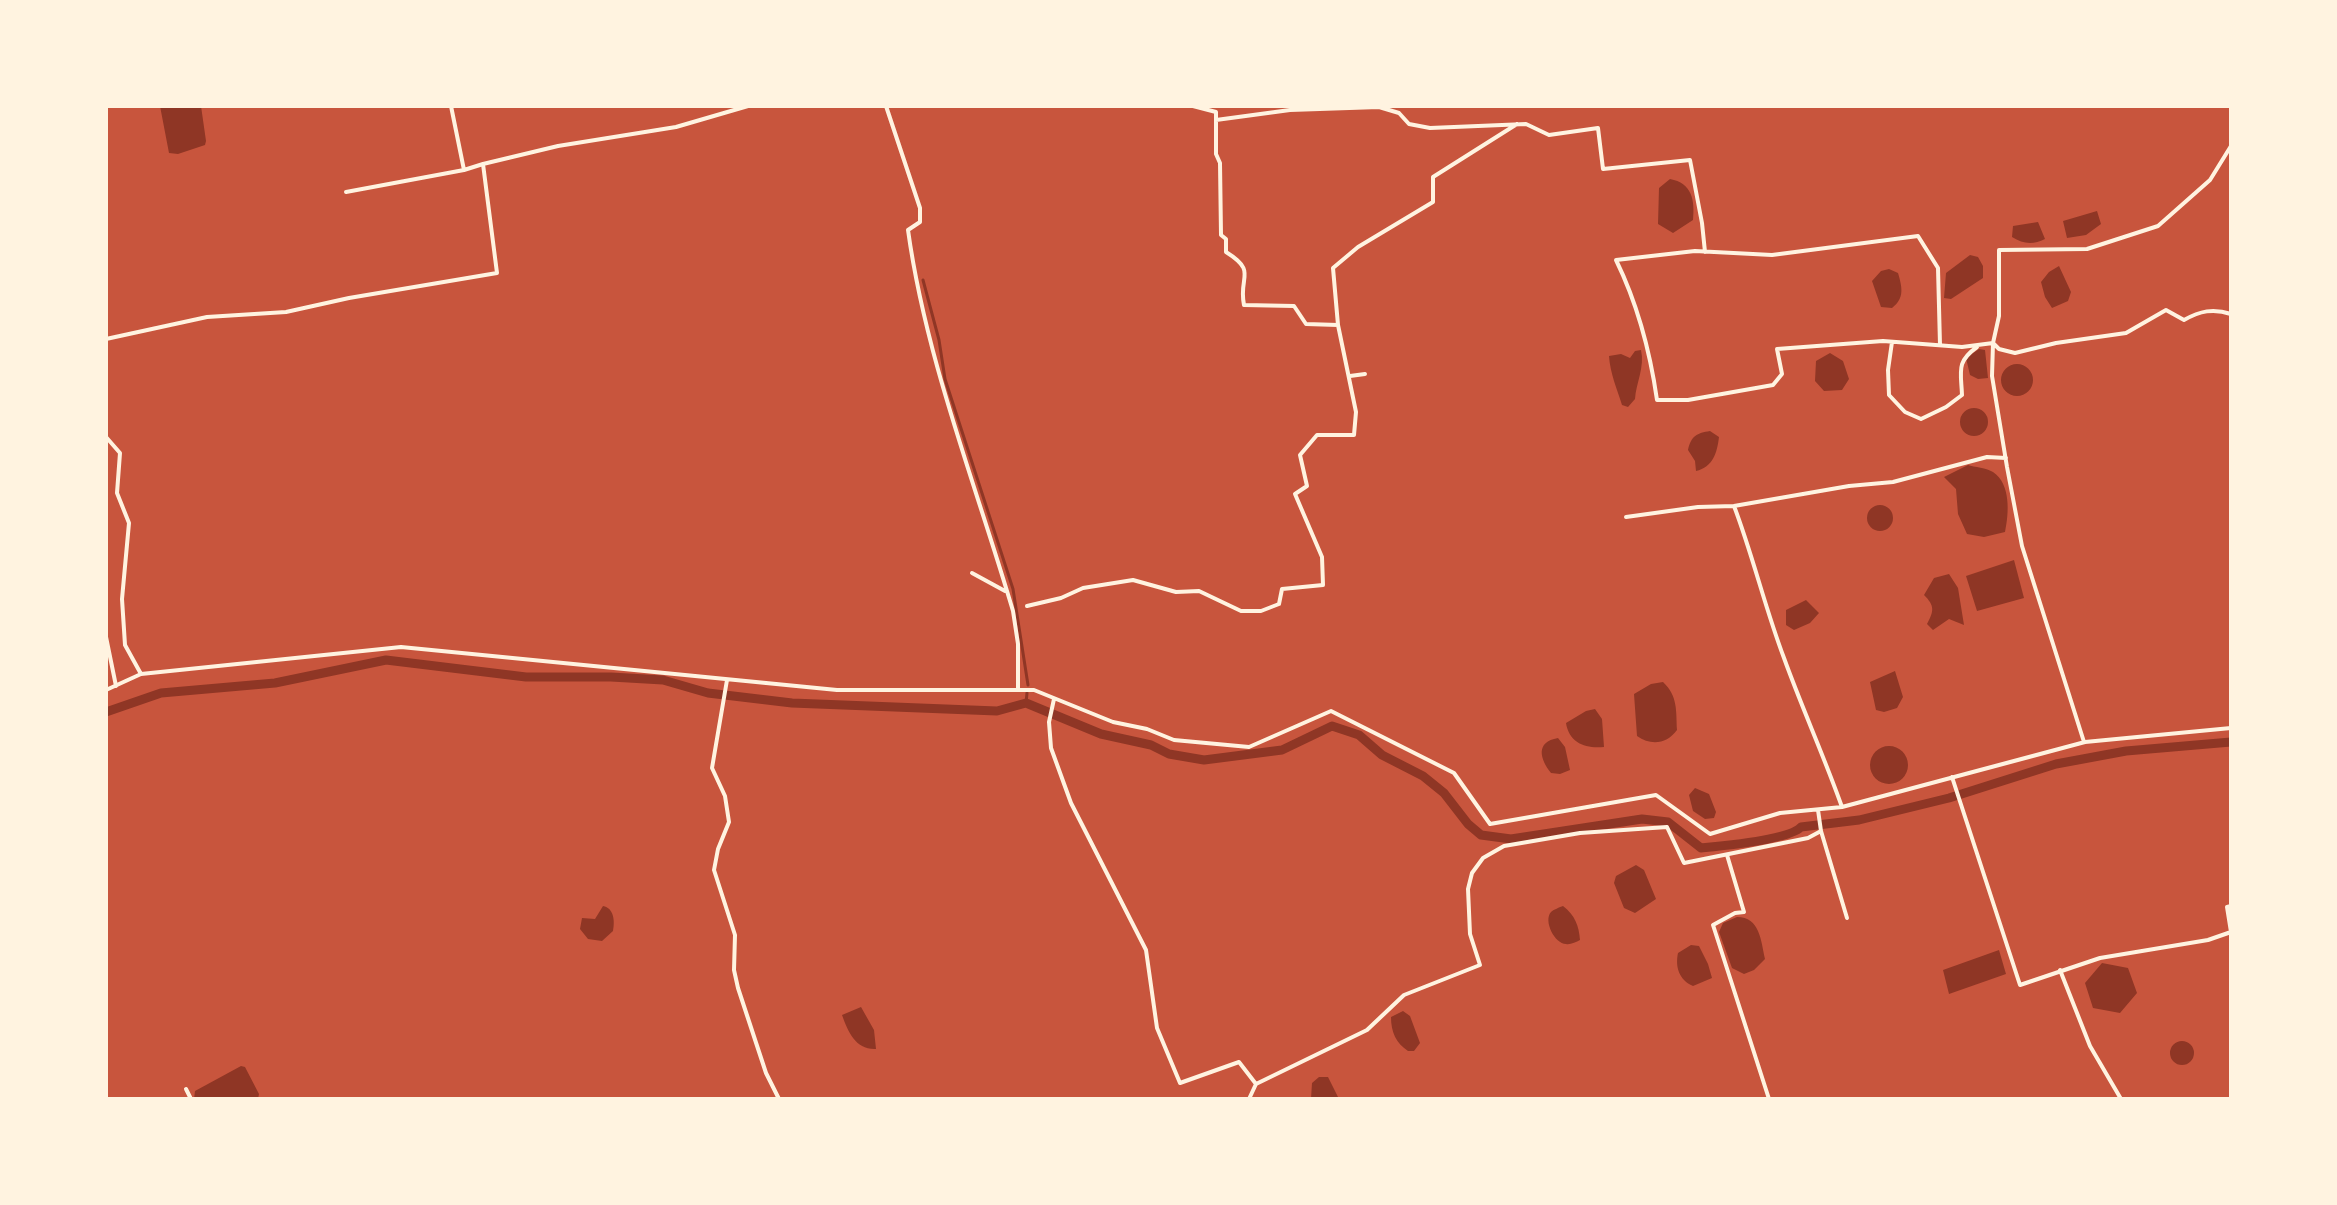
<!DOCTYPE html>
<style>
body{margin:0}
#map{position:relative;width:2337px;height:1205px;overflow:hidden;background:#c8553d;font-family:Lato,sans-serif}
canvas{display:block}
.frame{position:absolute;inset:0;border:108px solid #fff3e0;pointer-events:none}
</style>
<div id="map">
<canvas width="2337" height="1205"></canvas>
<div class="frame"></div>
</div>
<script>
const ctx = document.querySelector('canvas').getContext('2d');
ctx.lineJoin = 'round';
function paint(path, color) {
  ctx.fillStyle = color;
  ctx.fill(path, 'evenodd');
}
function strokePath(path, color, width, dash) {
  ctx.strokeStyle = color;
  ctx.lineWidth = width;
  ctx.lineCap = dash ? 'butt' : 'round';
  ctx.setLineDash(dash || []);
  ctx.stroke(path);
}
paint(new Path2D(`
 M160,106H201L206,141L205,145L178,154L169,153Z
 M1670,179C1692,183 1695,200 1693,220L1673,233L1658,224L1659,188Z
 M2097,211L2101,224L2086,235L2067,238L2063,221Z
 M2038,222L2045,239C2033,245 2023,244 2012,237L2013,226Z
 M1970,255L1978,257L1983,266V278L1951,299L1944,298L1946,273Z
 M2059,266L2071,292L2068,301L2052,308L2045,297L2041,282L2049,272Z
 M1889,269L1898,273C1902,287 1905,298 1892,308L1881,307L1872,281L1881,271Z
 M1979,349L1985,350L1988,378L1978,379L1970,375L1966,358Z
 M1641,350C1645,367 1636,383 1635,399L1628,407L1622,405C1617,389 1610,373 1609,356L1621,354L1630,358L1635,351Z
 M1830,353L1843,361L1849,379L1842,390L1824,391L1815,381L1816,361Z
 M2001 380a16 16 0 1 1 32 0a16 16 0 1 1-32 0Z
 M1960 422a14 14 0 1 1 28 0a14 14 0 1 1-28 0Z
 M1710,431L1719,437C1717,453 1713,467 1696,471L1695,461L1688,450C1691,436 1697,433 1710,431Z
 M1968,465C1974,467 1987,468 1993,472C2011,484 2009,513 2005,532L1984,537L1967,534L1958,514L1956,489L1944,477Z
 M1867 518a13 13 0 1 1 26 0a13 13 0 1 1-26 0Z
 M2014,560L2024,598L1977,611L1966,576Z
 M1949,574L1958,588L1964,625L1949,619L1933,630L1927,624C1934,611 1935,606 1924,595L1934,578Z
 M1806,600L1819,613L1810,623L1794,630L1786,625V610Z
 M1895,671L1903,697L1897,708L1884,712L1876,710L1870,682Z
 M1663,682C1678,696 1676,711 1677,730C1667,744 1651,746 1637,736L1634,694L1651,684Z
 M1595,709L1602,719L1604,747C1586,749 1569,743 1566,723L1586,711Z
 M1558,738L1565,747L1570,770L1560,774L1551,773C1540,759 1535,742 1558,738Z
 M1870 765a19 19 0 1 1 38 0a19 19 0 1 1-38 0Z
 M1695,788L1709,794L1716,812L1714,818L1705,819L1693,811L1689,795Z
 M1636,865L1644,870L1656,899L1635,913L1624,908L1614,883L1616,876Z
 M603,906C614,908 615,921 613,931L602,941L588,939L580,929L582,918L595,919Z
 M1563,906C1575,915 1579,926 1580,940C1576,942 1570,945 1566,944C1555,944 1543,921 1551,912C1553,910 1560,907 1563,906Z
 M1737,917C1760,917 1761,941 1765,959L1754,970L1744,974L1732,968L1719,932L1723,923Z
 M1691,945L1699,946L1708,964L1712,978L1693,986C1679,980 1675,967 1678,953Z
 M1999,950L2006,974L1949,994L1943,970Z
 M2102,963L2128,968L2137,993L2120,1013L2093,1008L2085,983Z
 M861,1007L874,1030L876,1049C856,1050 848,1032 842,1015Z
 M1403,1011L1410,1016L1420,1043L1414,1051H1408C1396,1043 1391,1032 1391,1017Z
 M2170 1053a12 12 0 1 1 24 0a12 12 0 1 1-24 0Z
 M241,1066L245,1067L259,1094L258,1099H194L195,1091Z
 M1319,1077H1328L1339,1099H1311L1312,1083Z`), '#8f3625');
strokePath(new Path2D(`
 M923,280L939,340L945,379L1013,589L1028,685
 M1026,703L1027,693`), '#8f3625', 3);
strokePath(new Path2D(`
 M106,712L161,693L275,683L386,660L526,677H611L663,680L708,693L792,703L997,711L1026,703L1101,734L1151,745L1169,754L1204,760L1282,750L1332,726L1359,735L1382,755L1423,776L1444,793L1468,824L1481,835L1511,839L1642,819L1668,822L1701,848C1722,846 1789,840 1801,827L1859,820L1949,798L2056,764L2126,751L2231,742`), '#8f3625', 9);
strokePath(new Path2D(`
 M451,106L464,170L483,164
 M886,106L920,208V222L908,230C926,360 976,485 1013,611L1018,644V688
 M1216,120L1290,110L1379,107L1399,113L1409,124L1430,128L1526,124L1549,135L1598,128L1603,169L1690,160L1702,223L1705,252
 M346,192L464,170
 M1338,325L1333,268L1358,247L1433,202V177L1517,124
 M106,339L207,317L286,312L349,298L497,273L483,164L558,146L676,127L748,106
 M1892,342L1888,370L1889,395L1905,412L1921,419L1946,407L1962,395C1961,371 1956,362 1977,347
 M1940,345L1938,268L1918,236L1772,255L1695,251L1616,260C1638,305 1650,351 1657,400H1688L1773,385L1782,374L1777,349L1883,341L1962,347L1993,343L1999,349L2015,353L2056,343L2126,333L2166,310L2184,320C2200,311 2213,308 2231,314
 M1350,376L1365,374
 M106,437L120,453L117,493L129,523L122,599L125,645L141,674
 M1626,517L1698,507L1734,506
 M972,573L1005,591
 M1027,606L1061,598L1083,588L1133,580L1176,592L1199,591L1241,611H1261L1279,604L1282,589L1323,585L1322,557L1295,494L1307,486L1300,455L1317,435H1354L1356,412L1338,325L1306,324L1294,306L1244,305C1238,276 1258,272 1226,252V239L1221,235L1220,163L1216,154V112L1193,106
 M106,637L116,686
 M727,680L712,768L725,796L729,822L718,849L714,870L735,935L734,970L738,988L766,1073L779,1099
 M106,690L141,674L401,647L837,690H1034L1113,722L1147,729L1174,740L1249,747L1331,711L1454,773L1490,824L1656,795L1710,834L1780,813L1842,807L2085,742L2231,728
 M1054,699L1049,722L1051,748L1071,803L1146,950L1157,1028L1180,1083L1239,1062L1256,1084
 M2084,742L2022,546L2007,467L1992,376L1993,343L1999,316V250L2087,249L2158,226L2210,180L2231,146
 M1952,777L2020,985L2100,958L2208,940L2231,932L2227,907L2231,906
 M1842,807C1824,756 1802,708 1784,658C1765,608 1753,556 1734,506L1849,486L1893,482L1987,457L2006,458
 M1818,810L1821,831L1847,918
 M1727,855L1744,912L1735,913L1713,925L1769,1099
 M2060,970L2090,1046L2121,1099
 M186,1089L191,1099
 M1249,1099L1256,1084L1367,1030L1404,995L1480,965L1470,934L1468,889L1472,873L1483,858L1504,846L1580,833L1667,827L1684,863L1808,838L1821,831`), '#fff3e0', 4);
</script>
